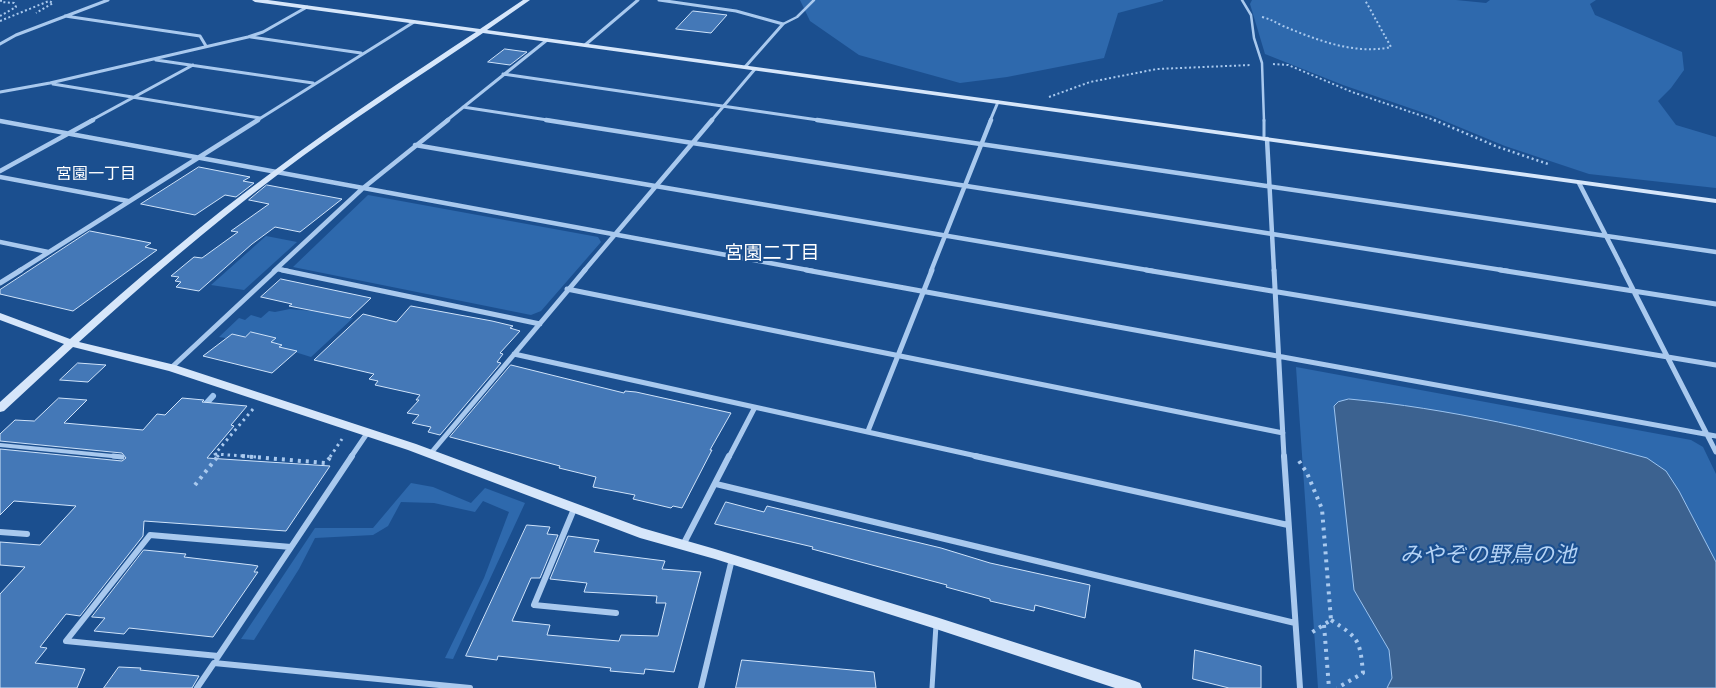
<!DOCTYPE html>
<meta charset="utf-8">
<style>
body{margin:0}
canvas{display:block;background:#1b4f8f}
</style>
<canvas width="1716" height="688"></canvas>
<script>
const ctx = document.querySelector('canvas').getContext('2d');
ctx.lineJoin = 'round';
function paint(path, color) {
  ctx.fillStyle = color;
  ctx.fill(path, 'evenodd');
}
function strokePath(path, color, width, dash) {
  ctx.strokeStyle = color;
  ctx.lineWidth = width;
  ctx.lineCap = dash ? 'butt' : 'round';
  ctx.setLineDash(dash || []);
  ctx.stroke(path);
}
function write(font, color, halo, rows, align = 'center') {
  ctx.font = font + ' Figtree,"Noto Sans JP",sans-serif';
  ctx.lineWidth = 4.5;
  ctx.setLineDash([]);
  ctx.textBaseline = 'middle';
  ctx.strokeStyle = halo;
  ctx.fillStyle = color;
  for (const [text, x, y, turn = 0] of rows) {
    ctx.save();
    ctx.translate(x, y);
    ctx.rotate((+turn || 0) * Math.PI / 180);
    ctx.textAlign = isNaN(turn) ? turn : align;
    if (halo) ctx.strokeText(text, 0, 0);
    ctx.fillText(text, 0, 0);
    ctx.restore();
  }
}
paint(new Path2D(`
 M800,0H1163V1L1118,13L1104,58L1007,77L960,83L859,55L810,21Z
 M1252,0H1456L1486,3L1490,0H1596L1590,4L1595,15L1682,52L1684,70L1671,88L1658,101L1676,125L1716,137V188L1589,174L1505,146L1430,115L1343,85L1265,54L1250,4Z
 M368,195L598,237L601,242L541,311L531,315L293,267Z
 M266,236L297,242L244,290L211,285Z
 M290,309L323,312L353,318L311,357L279,347L281,345L244,338L232,334L226,338L219,337L239,318L245,320L251,315L261,318L269,311L275,312Z
 M1296,367L1691,440L1703,447L1716,474V562L1679,491L1618,450L1536,431L1456,415L1349,399L1354,590L1389,650L1392,678L1387,688H1318Z
 M411,483L433,487L471,503L485,488L525,503L453,659L445,658L484,578L509,512L483,501L475,512L434,503L401,502L388,526L373,535L315,538L299,569L254,640L241,639L315,528H373Z`), '#2e69ad');
const water = new Path2D(`
 M1349,399C1447,408 1551,432 1647,458L1666,471L1679,491L1716,562V688H1387L1392,678L1389,650L1354,590L1334,406L1338,402Z`);
paint(water, '#3c6290');
strokePath(water, '#9cc4f0', 1);
strokePath(new Path2D(`
 M202,408L213,396`), '#9cc4f0', 6);
const building = new Path2D(`
 M693,11L727,15L711,33L676,29Z
 M505,49L527,52L510,65L488,62Z
 M199,167L250,177L243,181L254,183L236,197L225,195L195,215L141,204Z
 M267,185L342,199L300,232L275,227L252,244L199,291L176,287L181,282L175,281L179,277L171,276L194,257L202,258L238,232L231,231L269,204L249,200Z
 M90,231L151,243L145,247L157,250L73,311L0,294V290Z
 M281,279L371,298L350,318L289,306L292,304L261,297Z
 M411,306L492,321L513,326L510,328L520,331L500,353L503,354L497,362L501,363L440,435L428,432L431,427L412,423L419,415L407,413L419,400H416L420,395L375,385L378,381L369,379L374,374L314,360L363,314L396,322Z
 M251,332L276,338L271,342L282,345L279,347L297,351L272,373L203,356L232,334L245,337Z
 M78,363L106,365L88,382L60,380Z
 M511,365L624,393L625,391L636,392L731,413L710,450H712L682,508L673,506L671,508L633,499L635,495L593,487L596,477L559,468L560,466L450,437Z
 M59,398L87,400L64,423L143,430L157,414L165,415L182,398L204,400L202,402L247,406L231,425L234,426L207,458L330,466L286,531L144,521L143,536L80,616L66,614L40,647L47,648L35,663L85,669L77,688H0V594L25,567L0,565V542L40,545L76,506L14,501L0,515V449L122,461L126,458L122,453L0,441V434L15,420L34,421Z
 M726,502L764,512L767,506L941,548L990,563L1090,585L1085,618L1035,605L1034,611L990,601V599L946,587L947,585L812,549L813,547L715,524Z
 M527,525L550,527L547,534L558,535L540,578H531L512,621L550,625L547,635L619,641L621,635L658,636L666,603H656L657,596L584,592L587,583L550,579L568,536L599,540L594,552L665,561L662,569L701,572L674,672L645,669L644,674L610,671L611,668L498,656L497,660L466,656Z
 M144,550L186,554L184,557L252,565L258,566L254,572H258L213,637L129,628L124,634L94,631L105,618L92,617Z
 M1195,650L1261,666V688H1229L1193,679Z
 M742,660L874,672L876,688H736Z
 M119,667L141,668L140,670L199,676L192,688H104Z`);
paint(building, '#4478b7');
strokePath(building, '#cfe3fa', 1);
strokePath(new Path2D(`
 M0,16L16,7L14,3L1,2V0
 M1262,17C1270,19 1275,22 1283,26C1317,40 1354,55 1391,47L1365,0
 M0,21L49,1L53,3L36,13
 M1273,64L1288,65L1352,92L1437,121
 M1049,97L1090,82L1157,69L1251,65`), '#a9c9ee', 2, [2, 2.5]);
strokePath(new Path2D(`
 M1434,120L1498,147L1548,164`), '#a9c9ee', 2.5, [2, 3]);
strokePath(new Path2D(`
 M253,409L215,454L257,457
 M217,457L219,455
 M330,457L342,439`), '#a9c9ee', 3, [2.5, 4]);
strokePath(new Path2D(`
 M242,456L326,463L331,456
 M1299,461L1307,473L1322,509L1331,620L1311,633
 M195,485L218,456
 M1331,620C1359,638 1360,640 1363,673L1337,688
 M1324,625L1329,688`), '#a9c9ee', 4, [3, 5]);
strokePath(new Path2D(`
 M1242,0L1251,15L1254,38L1262,63L1264,121
 M783,24L797,17L814,0`), '#a9c9ee', 2.5);
strokePath(new Path2D(`
 M1264,120V139`), '#a9c9ee', 3);
strokePath(new Path2D(`
 M0,445L122,457`), '#a9c9ee', 4);
strokePath(new Path2D(`
 M113,456L122,457
 M932,688L936,625`), '#a9c9ee', 5);
strokePath(new Path2D(`
 M659,0L736,11L783,24L745,67
 M65,16L200,36L206,46
 M251,37L361,53
 M0,44L16,35L108,0
 M585,45L638,0
 M156,60L313,83
 M503,74L825,121
 M53,84L260,118
 M0,92L50,83L248,37L263,32L307,7
 M463,107L554,121
 M90,121L193,65
 M256,121L414,22
 M446,121L547,40
 M711,121L755,69
 M990,121L998,102`), '#a9c9ee', 3);
strokePath(new Path2D(`
 M546,120L1508,271
 M817,120L1716,252
 M0,121L813,271
 M1267,139L1274,271
 M415,145L1153,271
 M0,171L93,120
 M0,177L128,201
 M1579,183L1624,271
 M0,242L48,252
 M277,269L288,271
 M19,271L258,120
 M274,271L362,189L448,120
 M584,271L712,120
 M931,271L991,120`), '#a9c9ee', 4.5);
strokePath(new Path2D(`
 M282,270L540,324
 M806,270L1716,436
 M1146,270L1716,365
 M1274,270L1284,457
 M1500,270L1716,304
 M1623,270L1716,452
 M0,283L21,270
 M567,289L1283,433
 M514,354L981,457
 M171,368L276,270
 M868,431L932,270
 M431,453L585,270
 M351,457L368,432
 M729,457L754,409`), '#a9c9ee', 5);
strokePath(new Path2D(`
 M975,456L1288,525
 M1284,456L1300,688
 M716,484L1295,623
 M574,509L534,605L616,613
 M0,532L27,534
 M683,545L729,456
 M218,656L66,641L150,535L291,547
 M217,658L352,456
 M197,688L214,663L470,688
 M701,688L732,559`), '#a9c9ee', 6);
paint(new Path2D(`
 M252,0H268L480,29L523,0H530L487,30L1716,199V203L483,33C415,79 345,124 280,173C210,226 144,283 79,342L175,365L416,444L642,528L715,549L936,617L1135,681L1140,683L1142,688H1115L936,629L715,559L640,538L408,450L169,371L73,347L4,411L0,412V402L64,344L0,320V313L70,339C136,280 204,222 275,170C340,121 408,77 476,32L255,2Z`), '#d6e6fa');
write('16px', '#fff', '#1b4f8f', [
 ["宮園一丁目",96,174]
]);
write('19px', '#fff', '#1b4f8f', [
 ["宮園二丁目",772,253]
]);
write('italic 22px', '#b5d3f5', '#1b4f8f', [
 ["みやぞの野鳥の池",1488,556]
]);
</script>
